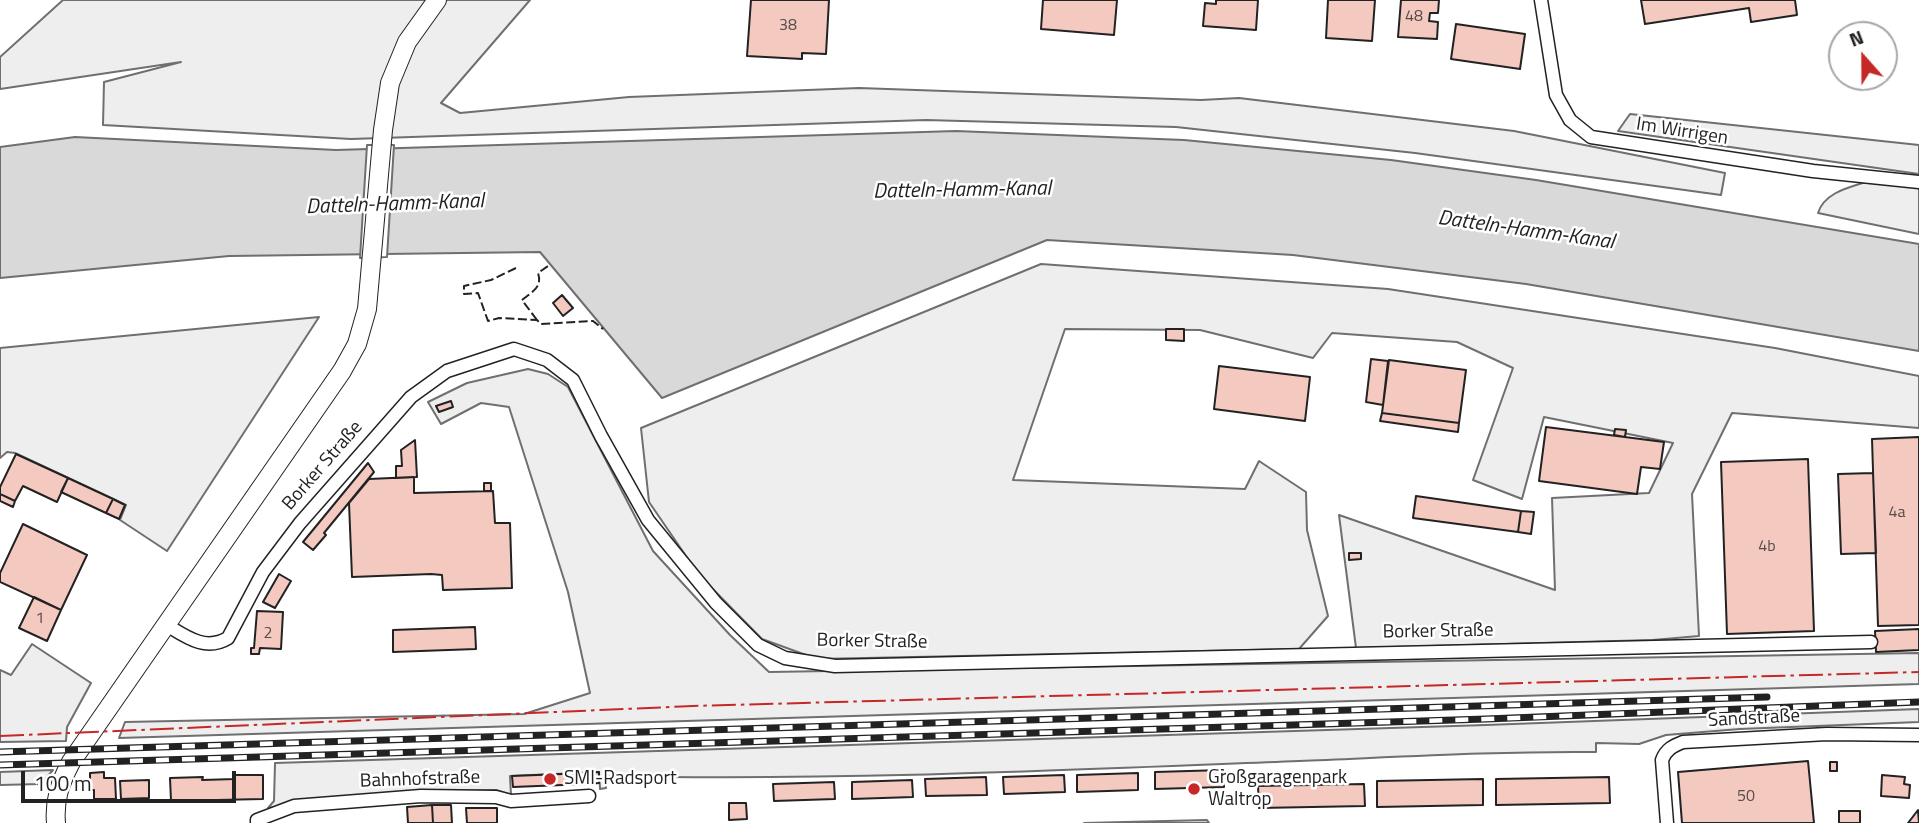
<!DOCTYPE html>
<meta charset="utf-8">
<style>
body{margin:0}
#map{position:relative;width:1919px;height:823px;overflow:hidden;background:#fff;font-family:"Titillium Web",sans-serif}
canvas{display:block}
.north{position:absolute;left:1828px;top:21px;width:70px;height:70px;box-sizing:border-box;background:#fff;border:2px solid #a7a7a7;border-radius:50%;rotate:339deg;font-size:19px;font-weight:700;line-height:28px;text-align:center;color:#222}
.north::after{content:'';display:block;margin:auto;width:24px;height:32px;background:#c62828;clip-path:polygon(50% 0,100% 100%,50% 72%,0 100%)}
.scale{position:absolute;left:21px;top:771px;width:215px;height:32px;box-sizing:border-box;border:4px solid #222;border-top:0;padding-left:9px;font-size:21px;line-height:24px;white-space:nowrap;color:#222;-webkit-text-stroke:5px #fff;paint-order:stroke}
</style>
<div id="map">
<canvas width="1919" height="823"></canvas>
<div class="north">N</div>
<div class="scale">100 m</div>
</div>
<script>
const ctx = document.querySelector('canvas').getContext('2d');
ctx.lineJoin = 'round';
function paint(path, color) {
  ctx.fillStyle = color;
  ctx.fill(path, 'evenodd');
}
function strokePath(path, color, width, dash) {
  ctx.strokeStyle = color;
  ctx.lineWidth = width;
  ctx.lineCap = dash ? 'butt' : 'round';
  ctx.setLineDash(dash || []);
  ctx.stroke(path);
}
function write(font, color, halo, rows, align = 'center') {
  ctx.font = font + ' "Titillium Web",sans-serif';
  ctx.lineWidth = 5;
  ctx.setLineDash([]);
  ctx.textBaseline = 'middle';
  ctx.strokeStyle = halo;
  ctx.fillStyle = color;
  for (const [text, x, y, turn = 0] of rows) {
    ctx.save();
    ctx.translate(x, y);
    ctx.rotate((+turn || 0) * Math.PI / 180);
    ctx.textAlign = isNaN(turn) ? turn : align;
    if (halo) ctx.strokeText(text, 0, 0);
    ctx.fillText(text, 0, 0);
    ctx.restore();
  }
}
const green = new Path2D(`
 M63,0H530L441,103L460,113L629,97L859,88L1201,100L1239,98L1514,131L1725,173L1721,195L1415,153L1176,127L926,120L351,139L103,125L104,82L181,62L0,89V57Z
 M1630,114L1919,145V174L1618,131Z
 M1872,180L1919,188V234L1818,213C1825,191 1852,187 1872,180Z
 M1041,264L1388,289L1775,348L1919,376V428L1732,413L1692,494L1699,636L1653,640L1356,648L1339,515L1555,590L1552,498L1649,493L1673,443L1544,417L1522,499L1473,480L1513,368L1457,342L1332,333L1313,358L1200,330L1065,329L1013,480L1245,489L1259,461L1306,492L1307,530L1328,616L1299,649L817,659L762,639L699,575L649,502L641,428Z
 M319,317L167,551L120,520L126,505L15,453L7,452L0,458V348Z
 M528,369L548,374L568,387L653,551L730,635L769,672L1919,653V684L119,738L125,722L524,714L590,693L568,592L509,407L481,403L441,424L428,402L467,383Z
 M32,644L91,683L67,727L66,741L0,742V670L11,675Z
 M1919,709V722L1740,729L1666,735L1639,744L1596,743V752C1497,751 1398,757 1299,761C1068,770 837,781 606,776V788L600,789L599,772L510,776L511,795L496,790L413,792L268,808L274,801L275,763L1486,725Z
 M53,770L41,784L0,785V772Z
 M1207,820L1209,823H1084Z`);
paint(green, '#eee');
strokePath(green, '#6f6f6f', 2);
const water = new Path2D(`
 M956,131L1184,140L1391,160L1536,180L1919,244V351L1526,284L1293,255L1047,240L662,398L540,252L229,256L0,278V147L75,137L336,150Z`);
paint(water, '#d9d9d9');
strokePath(water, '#6f6f6f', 2);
const pier = new Path2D(`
 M367,145H394L387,257L360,258Z`);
paint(pier, '#fff');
strokePath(pier, '#6f6f6f', 2);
const building = new Path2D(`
 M751,0H829L826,54L802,53V59L747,56Z
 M1043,0H1117L1114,35L1041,29Z
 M1216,0H1258L1256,30L1203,26L1205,3L1216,4Z
 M1328,0H1375L1372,41L1326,38Z
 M1401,0H1439L1438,13H1430L1429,21L1438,22L1437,39L1398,37Z
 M1641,0H1795L1797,15L1751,22L1749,8L1645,24Z
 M1456,24L1525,34L1520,69L1451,59Z
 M562,295L573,308L563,316L553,303Z
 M1166,329H1184V341L1166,340Z
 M1371,359L1388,361L1383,405L1366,402Z
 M1389,360L1466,370L1459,423L1382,413Z
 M1219,366L1310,377L1305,421L1214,409Z
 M451,401L453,407L439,412L436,406Z
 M1382,413L1459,423L1458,432L1380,421Z
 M1546,427L1664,442L1660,469L1641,467L1637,494L1539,481Z
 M1615,429L1626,430L1625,437L1614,435Z
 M1919,437V625L1878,626L1872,439Z
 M415,440L417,477L396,478V466H402L401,450Z
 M16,454L68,478L57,502L23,486L15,501L0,494V487Z
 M1808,459L1814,631L1727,634L1721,462Z
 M368,463L374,472L324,533L326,535L313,550L303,542Z
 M1873,473L1876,553L1841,554L1838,474Z
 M414,477V493L493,491L495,523H510L512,588L443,590L442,575L431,574L352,577L349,503L369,479Z
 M68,478L113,499L106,513L61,492Z
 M484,483H491V491H484Z
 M0,494L15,501L13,507L0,501Z
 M1416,496L1521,511L1518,532L1413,518Z
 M113,499L125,505L119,519L106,513Z
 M1521,511L1534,512L1531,534L1518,532Z
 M23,524L87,555L61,610L0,582V573Z
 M1349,553H1361V559L1349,560Z
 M279,574L291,581L275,608L263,602Z
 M34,597L61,610L47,641L19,628Z
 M257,611L283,612L281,649L260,648L259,654H251V648H254Z
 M475,627L476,649L393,652V630Z
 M1919,629V650L1876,652L1875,631Z
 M1808,761L1814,823H1682L1678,772Z
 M1830,762H1837V771H1830Z
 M1223,770L1224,787L1155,789V772Z
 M104,772V778H115L116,799H94V790H90V773Z
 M599,772V783L588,784V773Z
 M588,773V784L513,787L512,776Z
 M1138,773V790L1077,792V775Z
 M235,775H263V799L171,801L170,778L203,777L202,780L235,779Z
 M1064,775L1065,792L1004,794L1003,777Z
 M1882,775L1905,777L1904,784L1910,785L1909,798L1881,796Z
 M986,777L987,795L926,796L925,779Z
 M1609,777L1610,803L1496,805V779Z
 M1483,779V805L1377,807V781Z
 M149,780V798L121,799L120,781Z
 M912,780L913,797L852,799V782Z
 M834,782L835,799L774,801L773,784Z
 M1364,784L1365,806L1259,808L1258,786Z
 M729,803H746L747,819L729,820Z
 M432,805H451L452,823H433Z
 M432,805L433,823H408L407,807Z
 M466,808H497V823H467Z
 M1918,810L1919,823H1908Z
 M1839,811H1860V823H1839Z`);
paint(building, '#f3c9c0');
strokePath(building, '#222', 2);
const street = new Path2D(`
 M1541,0L1556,95L1570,120L1591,137L1813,171L1919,182
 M165,624C185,636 205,652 228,638L263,572L300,523L411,397L447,371L514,349L547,360L573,380L601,436L648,520L716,603L758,645L785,658L835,666L1871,642
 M257,823V820L294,806L421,796L496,797L511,801L589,796
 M1667,823L1662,760C1666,749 1673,746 1683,742L1827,734L1919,735`);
const secondary = new Path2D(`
 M56,823C54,800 60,783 71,762L342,371L357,344L367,309L383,130L390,83L407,42L437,0`);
strokePath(street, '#222', 15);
strokePath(secondary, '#222', 20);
strokePath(street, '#fff', 12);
strokePath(secondary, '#fff', 18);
const rail = new Path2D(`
 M0,752L1767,697
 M0,765L1486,719L1919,702`);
strokePath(rail, '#222', 7);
strokePath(rail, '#fff', 4.5, [13]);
strokePath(new Path2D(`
 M516,268L491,280L464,286V294L478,293L488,321L499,318L537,320L541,324L593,321L603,329
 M537,320L522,300C532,292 543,287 538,273L548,266`), '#222', 2, [9, 3.5]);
strokePath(new Path2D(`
 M0,736L693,706L1919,672`), '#c62828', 2, [24, 5, 3.5, 5]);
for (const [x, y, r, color] of [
 [550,779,7,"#c62828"],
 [1194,789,7,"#c62828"]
]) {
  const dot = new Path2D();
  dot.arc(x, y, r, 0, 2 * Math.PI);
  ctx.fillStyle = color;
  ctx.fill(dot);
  strokePath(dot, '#fff', 2.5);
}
write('16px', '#564c4a', null, [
 ["48",1414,17],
 ["38",788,26],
 ["4a",1897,513],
 ["4b",1767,547],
 ["1",40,619],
 ["2",268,634],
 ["50",1746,797]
]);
write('19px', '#222', '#fff', [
 ["Im Wirrigen",1682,132,9],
 ["Borker Straße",323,466,-49],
 ["Borker Straße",1438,632,-1],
 ["Borker Straße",872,642,1],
 ["Sandstraße",1754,719,-3],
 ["Bahnhofstraße",420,780,-2]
]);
write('19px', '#222', '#fff', [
 ["Großgaragenpark",1208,778],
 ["Waltrop",1208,800],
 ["SMI-Radsport",564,779]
], 'left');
write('italic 21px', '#222', '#fff', [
 ["Datteln-Hamm-Kanal",962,191,-1],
 ["Datteln-Hamm-Kanal",395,205,-2],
 ["Datteln-Hamm-Kanal",1526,231,8]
]);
</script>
